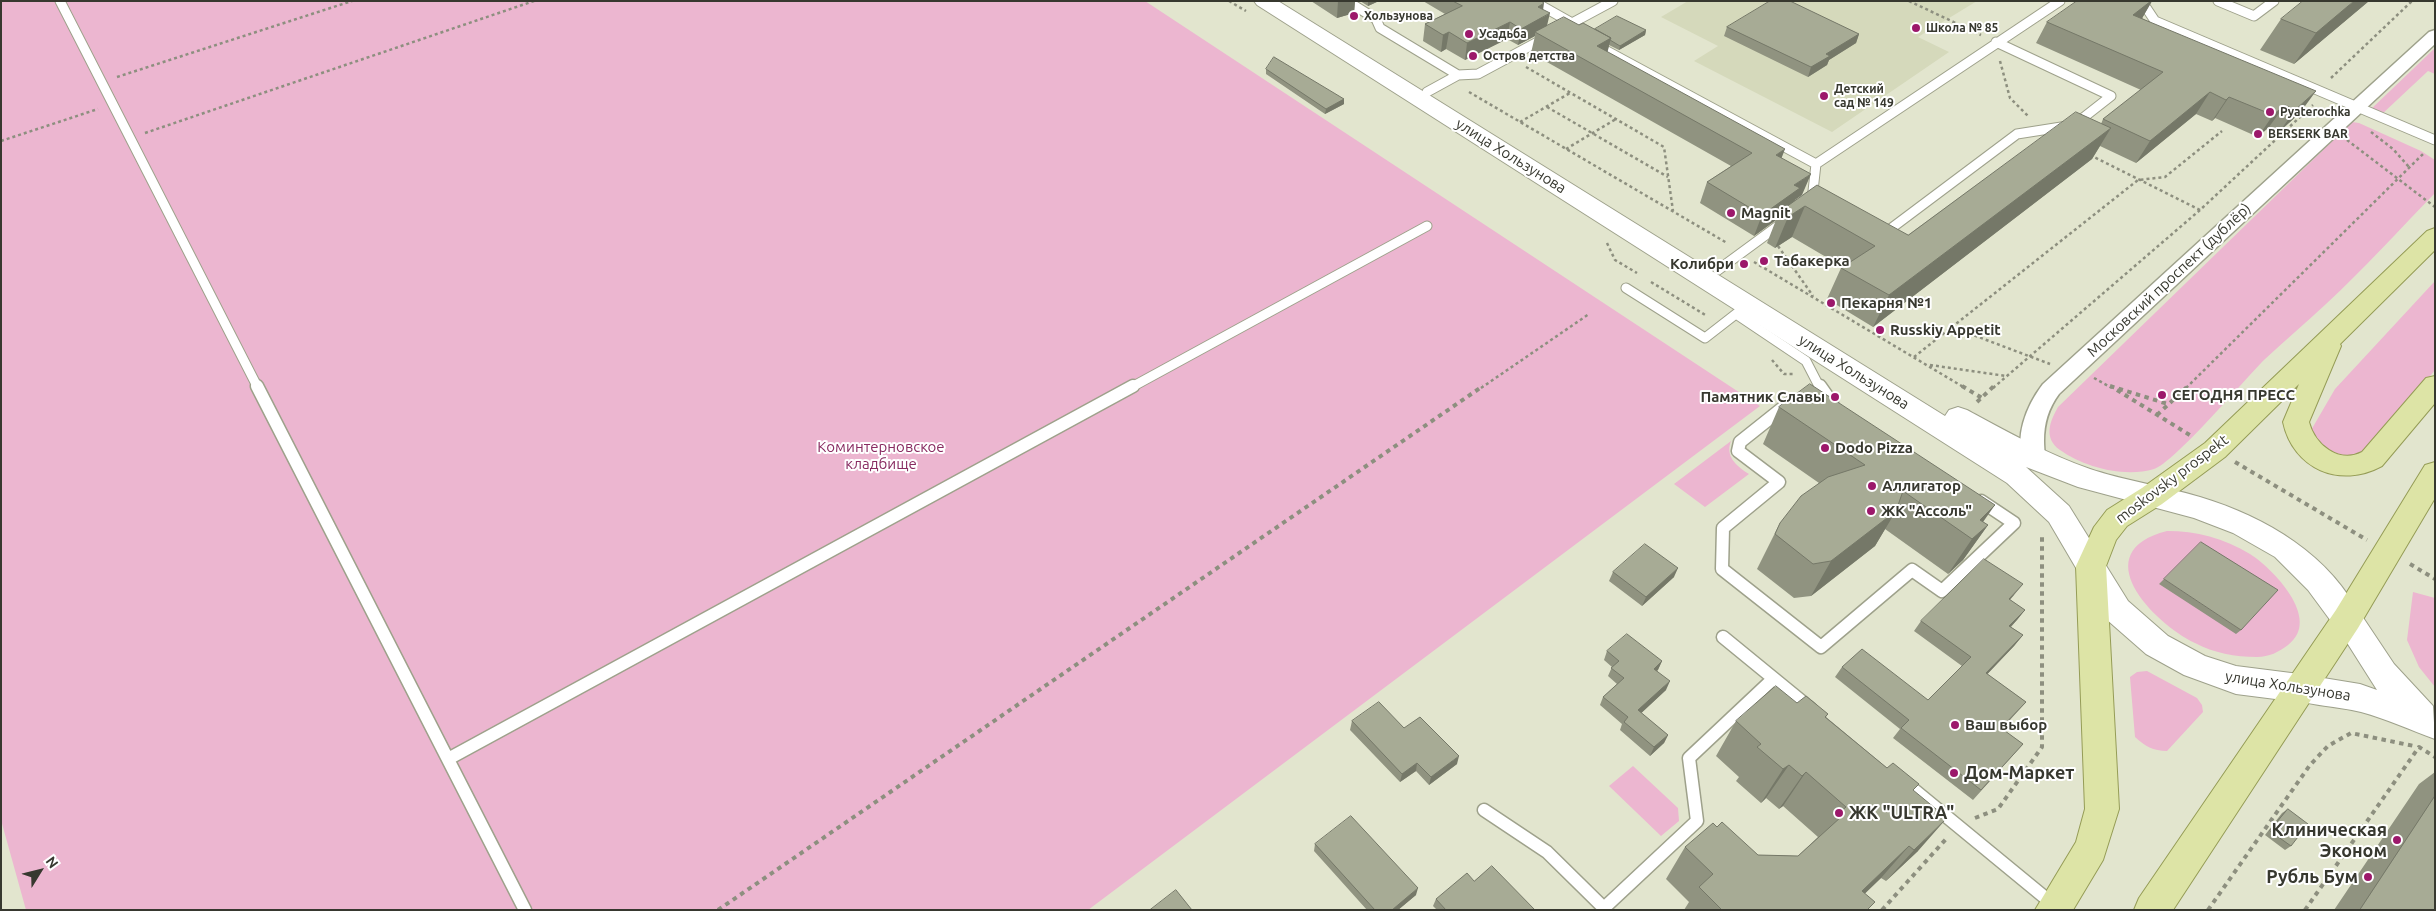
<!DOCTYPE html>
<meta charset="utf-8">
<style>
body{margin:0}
#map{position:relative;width:2436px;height:911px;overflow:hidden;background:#e2e5ce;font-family:Ubuntu,sans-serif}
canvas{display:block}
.frame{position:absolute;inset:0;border:2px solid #37382f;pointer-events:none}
.north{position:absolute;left:15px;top:846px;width:50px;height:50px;-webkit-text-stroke:4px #fff;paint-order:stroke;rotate:54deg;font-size:14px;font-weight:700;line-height:20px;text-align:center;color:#37382f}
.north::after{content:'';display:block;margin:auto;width:18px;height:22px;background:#37382f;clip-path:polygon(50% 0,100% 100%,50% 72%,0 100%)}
</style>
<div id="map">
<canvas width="2436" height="911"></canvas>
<div class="frame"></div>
<div class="north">N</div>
</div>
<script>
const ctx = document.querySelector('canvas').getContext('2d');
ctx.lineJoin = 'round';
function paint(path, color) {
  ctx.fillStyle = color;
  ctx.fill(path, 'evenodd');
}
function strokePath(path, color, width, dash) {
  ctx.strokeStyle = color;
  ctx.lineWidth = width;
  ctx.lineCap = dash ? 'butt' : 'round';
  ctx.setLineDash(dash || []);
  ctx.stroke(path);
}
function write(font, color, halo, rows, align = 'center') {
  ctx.font = font + ' Ubuntu,sans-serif';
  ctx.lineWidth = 4;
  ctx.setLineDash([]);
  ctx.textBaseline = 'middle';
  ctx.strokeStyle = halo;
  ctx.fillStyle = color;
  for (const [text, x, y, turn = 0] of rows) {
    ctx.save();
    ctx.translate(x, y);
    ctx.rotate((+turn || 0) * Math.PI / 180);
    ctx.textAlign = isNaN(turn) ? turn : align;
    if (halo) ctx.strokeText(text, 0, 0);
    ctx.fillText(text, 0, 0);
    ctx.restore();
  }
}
paint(new Path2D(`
 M1688,1H1977L1918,37L1949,52L1832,132L1694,61L1718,46L1661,17Z`), '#d5d9bb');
paint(new Path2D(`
 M1,1H1145L1760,406L1088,910H26L1,820Z
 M2435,48V74L2428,71L2381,115L2369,111Z
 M2352,122L2359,123L2421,151L2435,160V193C2399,230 2364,269 2326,304C2306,323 2284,341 2264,360C2244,380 2174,463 2154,469C2124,478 2084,467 2060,450C2043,438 2050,421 2058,407Z
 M2435,281V370L2367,453L2333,458L2310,432L2335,389Z
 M1731,441C1725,456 1736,466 1749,474L1705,507L1674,484Z
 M2167,531C2196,531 2224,538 2250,554C2272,568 2323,619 2288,645C2279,652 2269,657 2257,657C2235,657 2214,653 2195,643C2152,622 2085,552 2167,531Z
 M2413,592L2435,598V687L2419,667L2407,640Z
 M2147,671L2197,698L2202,705L2203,712L2167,751C2153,751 2145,746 2135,737L2130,677L2137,672Z
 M1633,766L1678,808L1679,821L1661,836L1609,786Z`), '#ecb6d0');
const serviceFar1 = new Path2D(`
 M60,1L258,388
 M1347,1L1376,19L1380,28L1458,75
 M1533,1L1572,23
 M2133,1L2145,6L2155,21L2435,140
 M2218,1L2254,16L2274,1
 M1561,29L1613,1
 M1594,44L1816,164L1812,200
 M1427,92L1458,75L1478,74L1545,38
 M1816,164L2060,1
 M1881,236L2017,134L2074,125L2111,96L1996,42
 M1718,270L1782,223
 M1626,288L1705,338L1741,310
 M1736,314L1806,361L1820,388
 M1130,388L1427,226`);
const service = new Path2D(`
 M257,386L525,910
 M1820,386L1832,403
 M1789,403L1740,442L1738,451L1779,482L1723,528L1722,569L1821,647L1912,570L1942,591L2014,523L1981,501
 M1723,637L1811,709
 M448,759L1133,386
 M1902,780L2054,905
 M1484,810L1547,852L1606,910
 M1604,908L1697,821L1689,758L1773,679`);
const minor = new Path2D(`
 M2435,30V44L2059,394C2048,409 2044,423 2044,441C2044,450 2046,457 2042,465L2034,468L2026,465C2012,439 2027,405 2043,384L2429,32Z`);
const tertiary = new Path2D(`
 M2347,606L2358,610L2394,664L2433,706L2435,739C2410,730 2387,719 2361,712C2337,706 2311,706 2288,698L2283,688L2288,678L2299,674L2360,684L2377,690L2332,619L2336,610Z`);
const secondary = new Path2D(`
 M1254,1H1278L1945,416L1949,410L1958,407L1967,410C2008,432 2047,454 2090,469C2126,481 2164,486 2200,497C2266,517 2331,555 2362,619L2358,628L2347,632L2336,628L2308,590L2275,557L2233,533L2194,518L2078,487L2026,467L2069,506L2128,601L2168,636L2205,656L2236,666L2299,674L2310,678L2315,688L2310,698L2299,702L2236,694L2184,675L2146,654L2106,619L2049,522L2007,483L1257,5Z`);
const primary = new Path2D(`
 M2435,228V250L2340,344L2341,346L2309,422C2315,445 2339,464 2362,452L2426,378L2435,376V403L2382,466C2340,489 2293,469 2283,422L2299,384L2225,457L2162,504L2127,526L2116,540L2106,566L2119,809L2103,860L2073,910H2035L2076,842L2085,809L2076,566L2094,527L2107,510L2142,488L2205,443L2427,231Z
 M2435,462V498L2358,628L2173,910H2134L2139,898L2336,610L2425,465Z`);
strokePath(serviceFar1, '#9ea18b', 11);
strokePath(service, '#9ea18b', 15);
strokePath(minor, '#9ea18b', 3);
strokePath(tertiary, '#9ea18b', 2);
strokePath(secondary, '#9ea18b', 2);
strokePath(primary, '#959c56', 2);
strokePath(new Path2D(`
 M1229,1L1246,11
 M1909,1L1981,35
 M2000,61L2010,98L2028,116
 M1526,67L1664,147L1673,211
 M117,77L352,1
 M2331,78L2412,1
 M1469,92L1727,243
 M1547,107L1668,177
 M1520,122L1570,93
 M2371,132L2393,149L2409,167
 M145,133L534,1
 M2347,140L2435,207
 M1,141L98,109
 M1566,149L1616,119
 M2090,155L2200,210
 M1607,243L1615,260L1637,273
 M1778,246L1813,296
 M1754,262L1965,388
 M1651,282L1707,316
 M1952,327L2050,364
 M1914,357L2138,180L2165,177L2222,131
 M1772,360L1784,374H1794
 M1930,365L2006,376
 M2094,378L2112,388
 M1481,388L1589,314
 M1993,388L2200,210L2313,105
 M2186,388L2424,153`), '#8d8f7f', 2.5, [3, 3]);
strokePath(new Path2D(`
 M1962,386L1982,398
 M2110,386L2168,404
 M2117,390L2193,437
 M1977,402L1994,386
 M2157,415L2188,386
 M2235,462L2367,540
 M2410,564L2435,579
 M1975,818L1998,809L2042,747V535
 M718,910L1483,386
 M1882,910L1946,839
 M2208,910L2310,765L2328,746L2351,733L2414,746
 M2305,910L2419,747L2435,757`), '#8d8f7f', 4, [4.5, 4.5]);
strokePath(serviceFar1, '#fff', 9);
strokePath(service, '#fff', 12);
paint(minor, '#fff');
paint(tertiary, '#fff');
paint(secondary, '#fff');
paint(primary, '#dde4a6');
paint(new Path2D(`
 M1311,1H1355L1354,13L1337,18Z
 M1360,1H1379L1368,6Z
 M1423,1H1541L1547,26L1579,25L1595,29L1646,30L1645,35L1619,50L1609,45L1607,52L1782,158L1795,200L1908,235L2101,124L2103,119L2141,90L2036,43L2047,22L2152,1L2142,18L2300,113L2280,131L2269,127L2258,137L2215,118L2212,121L2196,114L2136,163L2100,146L2092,159L1873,327L1827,299L1841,268L1843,267L1792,237L1775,248L1767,243L1776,220L1754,236L1700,203L1707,182L1731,166L1531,53L1535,36L1518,45L1507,39L1465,60L1446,49L1441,52L1423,41L1425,24L1445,14Z
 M2369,1L2294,64L2260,50L2281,19Z
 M1727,27L1859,34L1856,43L1829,60L1827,65L1808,77L1724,36Z
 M1266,69L1344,99V104L1325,114L1266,74Z
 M1779,407L1983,522L1988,525L1963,560L1948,574L1885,529L1875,546L1811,596L1794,598L1757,569L1780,523L1819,483L1763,444Z
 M1613,572L1674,577L1642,606L1609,581Z
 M2164,579L2241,630L2236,634L2159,584Z
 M2014,595L2010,600L2025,610L2011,627L2023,635L2014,646L1987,674L2026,702L2002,729L2023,744L1973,800L1893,738L1900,729L1835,677L1842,667L1928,700L1962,666L1914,631L1921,621Z
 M1607,651L1662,661L1657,671L1666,690L1641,713L1668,735L1664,743L1650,756L1620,730L1622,724L1600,705L1603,697L1617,684L1608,676L1612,667L1604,660Z
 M1797,703L1828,714L1826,717L1887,768L1919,784L1913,790L1918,851L1886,881L1881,878L1865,893L1868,910H1684L1689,902L1666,879L1685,847L1717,827L1758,855L1798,856L1818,837L1783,806L1779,809L1766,798L1761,803L1736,781L1739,777L1716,756L1736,721Z
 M1352,721L1404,728L1457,764L1429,785L1416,771L1400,782L1350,730Z
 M2435,772V910H2334L2419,784Z
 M2288,809L2291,846L2285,850L2265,835L2282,813Z
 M1315,844L1416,895L1398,910H1367L1314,851Z
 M1474,881L1535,910H1437L1433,906L1436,899Z`), '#909380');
paint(new Path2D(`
 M1338,1H1355L1354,13L1337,18Z
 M1368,1H1379L1368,6Z
 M2151,1H2152L2140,22L2133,15Z
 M2354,1H2369L2294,64L2316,33Z
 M1544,3L1542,18L1550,13L1546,30L1535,32V36L1518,45L1521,29L1538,7Z
 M1510,22L1507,39L1465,60L1467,43Z
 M1646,30L1645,35L1619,50L1620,46Z
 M1449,32L1446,49L1441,52L1443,35Z
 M1859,34L1856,43L1829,60L1827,65L1808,77L1811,67L1826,54Z
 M1611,38L1606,58L1597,46Z
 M2316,91L2300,113L2280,131L2295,110Z
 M2210,92L2196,114L2136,163L2150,141Z
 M2229,97L2215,118L2212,121L2226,100Z
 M1344,99V104L1325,114L1326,109Z
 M2285,105L2269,127L2258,137L2273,115Z
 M2111,128L2092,159L1873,327L1889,295Z
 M1785,149L1777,170L1776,155Z
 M1811,174L1802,195L1795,200L1791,209L1779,212L1776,220L1754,236L1762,215L1794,185Z
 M1805,206L1792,237L1775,248L1788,217Z
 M1995,505L1971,539L1980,520Z
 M1896,511L1875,546L1811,596L1831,561Z
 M1988,525L1963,560L1948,574L1972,539Z
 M1678,568L1674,577L1642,606L1646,597Z
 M2023,584L2014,595L2000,609L2009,599Z
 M2025,610L2017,620L2001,637L2009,626Z
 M2023,635L2014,646L1978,684L1986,673Z
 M1662,661L1658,670L1650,677L1654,669Z
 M1670,681L1666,690L1635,719L1638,710Z
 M1668,735L1664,743L1650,756L1654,747Z
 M1459,756L1457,764L1429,785L1431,777Z
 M1417,763L1416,771L1400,782L1402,774Z
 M1789,765L1766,798L1761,803L1783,769Z
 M1806,772L1783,806L1779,809L1802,776Z
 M1947,818L1918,851L1886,881L1914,850Z
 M1909,846L1881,878L1848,910L1862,891Z
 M1418,888L1416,895L1398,910H1392Z`), '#757868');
const building = new Path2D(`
 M1453,1H1541L1544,3L1538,7L1550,13L1521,29L1510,22L1467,43L1449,32L1443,35L1425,24L1462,6Z
 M1770,1H1790L1859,34L1826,54L1830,56L1811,67L1727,27Z
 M2077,1H2151L2133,15L2316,91L2295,110L2285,105L2273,115L2229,97L2226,100L2210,92L2150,141L2103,119L2163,72L2047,22Z
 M2303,1H2354L2316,33L2281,19Z
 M1617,16L1646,30L1620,46L1610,40L1611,38L1595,29Z
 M1564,17L1579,25L1583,23L1611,38L1597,46L1785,149L1776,155L1811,174L1794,185L1800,188L1762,215L1707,182L1752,153L1535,32Z
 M1274,57L1344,99L1326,109L1266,69Z
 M2076,112L2111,128L1889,295L1841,268L1875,246L1805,206L1788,217L1779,212L1817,185L1908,235Z
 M1810,384L1995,505L1980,520L1988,525L1972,539L1903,491L1896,511L1831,561L1813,564L1775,534L1780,523L1801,496L1828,477L1865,465L1779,407Z
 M2201,542L2278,590L2241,630L2164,579Z
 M1645,544L1678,568L1646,597L1613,572Z
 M1984,559L2023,584L2009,599L2025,610L2009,626L2023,635L1986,673L2026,702L2001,728L2023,744L1981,790L1901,728L1909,720L1842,667L1862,649L1928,700L1971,657L1921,621Z
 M1627,634L1662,661L1654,669L1670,681L1638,710L1668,735L1654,747L1624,722L1628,717L1603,697L1624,678L1611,668L1619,661L1607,651Z
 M1776,686L1797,703L1806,696L1828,714L1825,717L1887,768L1893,763L1919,784L1913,790L1947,818L1914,850L1909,846L1862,891L1875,902L1867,910H1722L1699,887L1713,874L1685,847L1713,823L1717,827L1722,822L1758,855L1798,856L1841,817L1838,814L1846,807L1806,772L1802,776L1789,765L1783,769L1757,747L1761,744L1736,721Z
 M1379,702L1404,728L1420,717L1459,756L1431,777L1417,763L1402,774L1352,721Z
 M2435,796V910H2360Z
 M2288,809L2308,824L2291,846L2270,831Z
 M1351,816L1418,888L1392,910H1375L1315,844Z
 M1492,866L1535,910H1446L1436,899L1467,873L1474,881Z
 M1176,890L1192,910H1150Z`);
paint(building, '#a7ab95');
strokePath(building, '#757868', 1);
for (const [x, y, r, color] of [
 [1354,16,5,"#9c186b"],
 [1916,28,5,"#9c186b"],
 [1469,34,5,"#9c186b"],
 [1473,56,5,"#9c186b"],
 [1824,96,5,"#9c186b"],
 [2270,112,5,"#9c186b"],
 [2258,134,5,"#9c186b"],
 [1731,213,5,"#9c186b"],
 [1764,261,5,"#9c186b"],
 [1744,264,5,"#9c186b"],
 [1831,303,5,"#9c186b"],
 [1880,330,5,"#9c186b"],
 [2162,395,5,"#9c186b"],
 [1835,397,5,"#9c186b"],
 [1825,448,5,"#9c186b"],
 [1872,486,5,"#9c186b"],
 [1871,511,5,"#9c186b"],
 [1955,725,5,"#9c186b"],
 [1954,773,5,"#9c186b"],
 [1839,813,5,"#9c186b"],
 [2397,840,5,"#9c186b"],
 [2368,877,5,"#9c186b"]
]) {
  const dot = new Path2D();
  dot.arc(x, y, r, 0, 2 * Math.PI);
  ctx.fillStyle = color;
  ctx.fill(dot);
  strokePath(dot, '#fff', 2);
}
write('bold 12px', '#37382f', '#fff', [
 ["Хользунова",1364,16],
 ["Школа № 85",1926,28],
 ["Усадьба",1479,34],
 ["Остров детства",1483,56],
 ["Детский",1834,89],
 ["сад № 149",1834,103],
 ["Pyaterochka",2280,112],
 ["BERSERK BAR",2268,134]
], 'left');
write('15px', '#37382f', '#fff', [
 ["улица Хользунова",1511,156,32],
 ["Московский проспект (дублёр)",2169,280,-43],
 ["улица Хользунова",1854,372,32],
 ["moskovsky prospekt",2172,479,-37],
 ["улица Хользунова",2288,686,9]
]);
write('bold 15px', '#37382f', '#fff', [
 ["Magnit",1741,213],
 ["Табакерка",1774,261],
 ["Колибри",1734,264,"right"],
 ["Пекарня №1",1841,303],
 ["Russkiy Appetit",1890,330],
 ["СЕГОДНЯ ПРЕСС",2172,395],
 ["Памятник Славы",1825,397,"right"],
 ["Dodo Pizza",1835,448],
 ["Аллигатор",1882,486],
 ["ЖК \"Ассоль\"",1881,511],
 ["Ваш выбор",1965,725]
], 'left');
write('15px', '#892c62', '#fff', [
 ["Коминтерновское",881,447],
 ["кладбище",881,464]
]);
write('bold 18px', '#37382f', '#fff', [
 ["Дом-Маркет",1964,773],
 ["ЖК \"ULTRA\"",1849,813],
 ["Клиническая",2387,830,"right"],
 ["Эконом",2387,851,"right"],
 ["Рубль Бум",2358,877,"right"]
], 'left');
</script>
